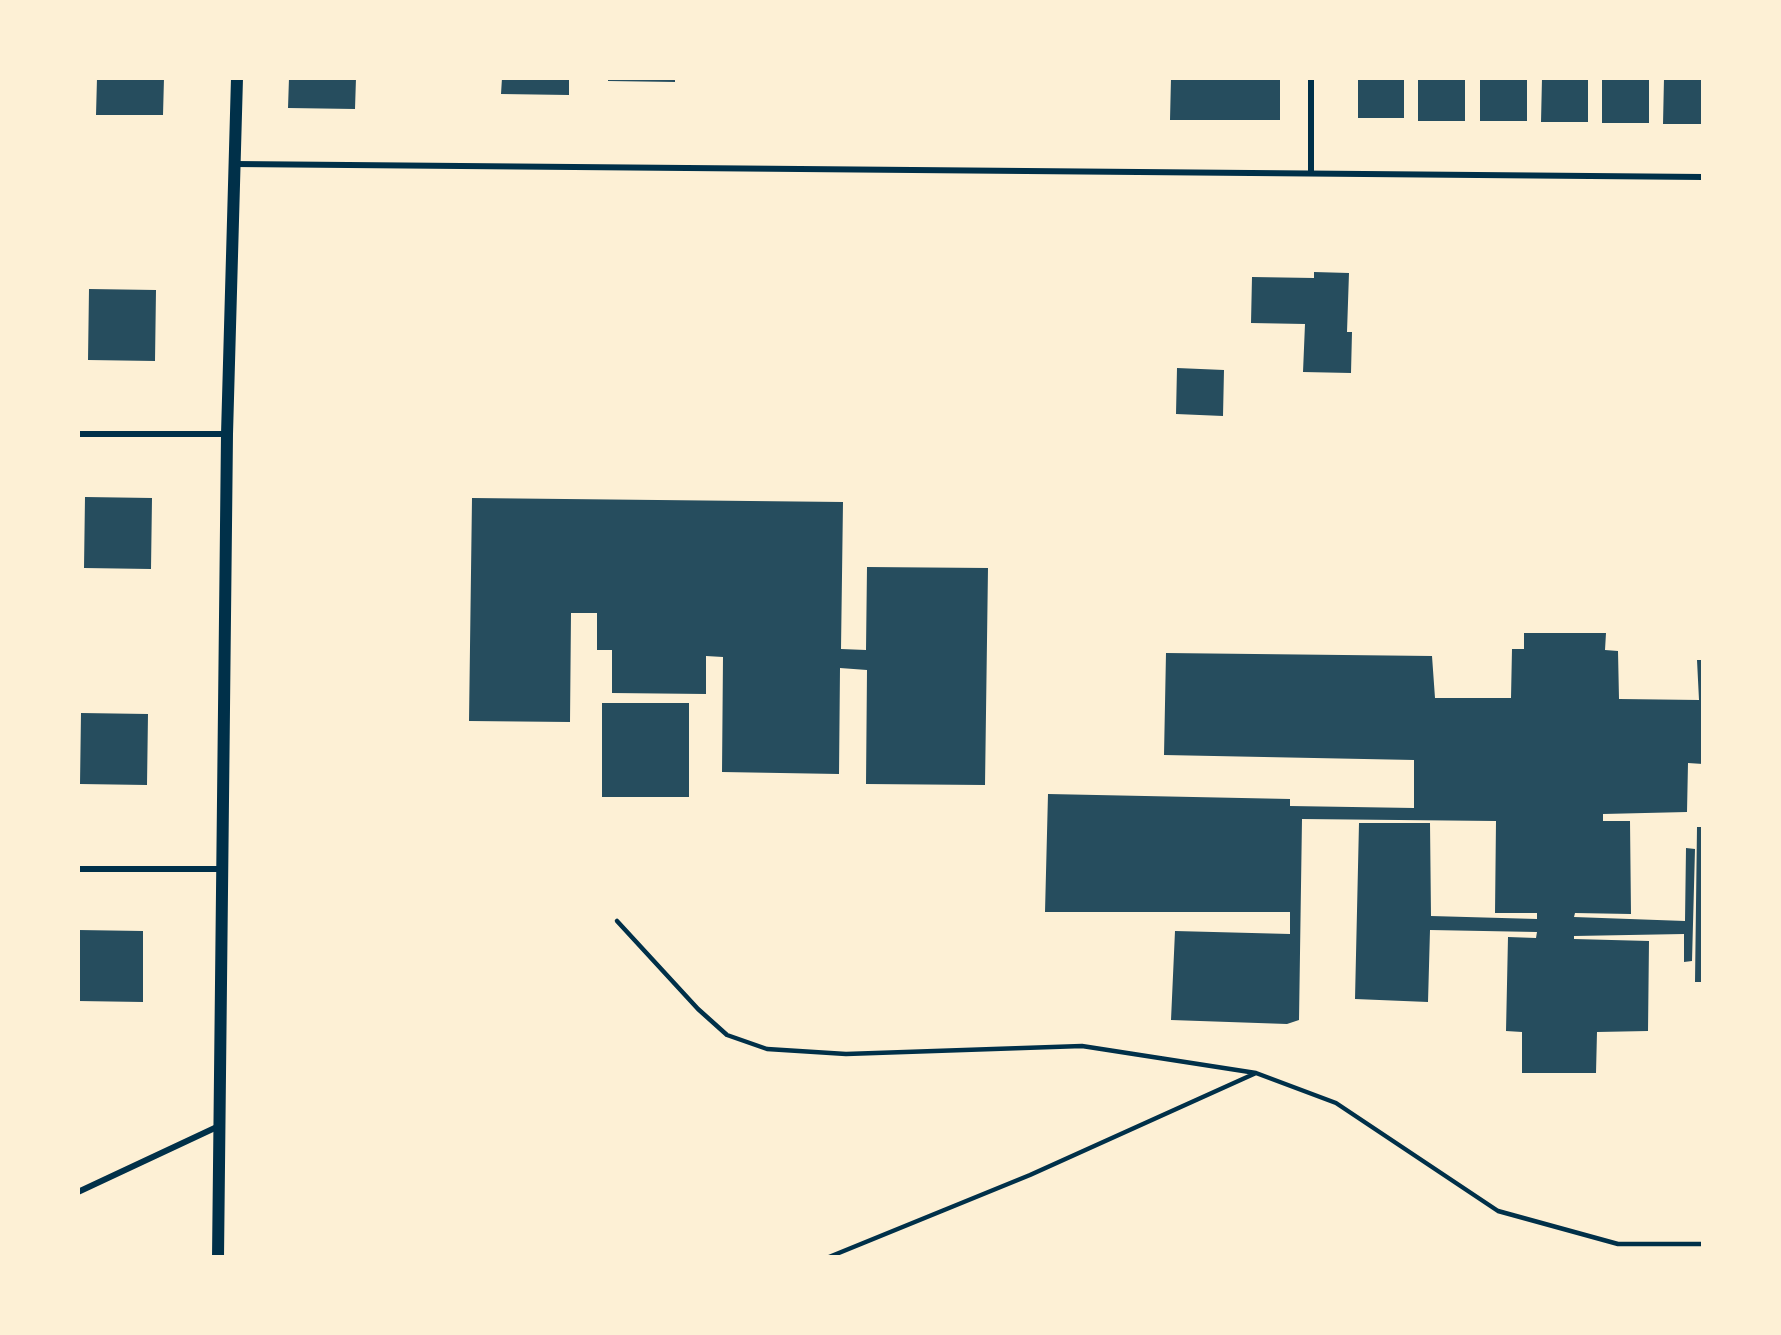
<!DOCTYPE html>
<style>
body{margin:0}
#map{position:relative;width:1781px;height:1335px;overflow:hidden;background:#fdf0d5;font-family:Signika,sans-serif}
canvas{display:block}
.frame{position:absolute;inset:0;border:80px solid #fdf0d5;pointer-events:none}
</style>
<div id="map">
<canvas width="1781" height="1335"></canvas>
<div class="frame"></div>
</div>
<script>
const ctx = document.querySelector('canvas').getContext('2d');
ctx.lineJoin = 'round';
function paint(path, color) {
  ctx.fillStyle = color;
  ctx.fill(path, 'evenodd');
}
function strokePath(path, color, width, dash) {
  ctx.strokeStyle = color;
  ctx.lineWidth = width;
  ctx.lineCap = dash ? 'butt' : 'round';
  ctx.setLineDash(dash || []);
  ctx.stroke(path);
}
paint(new Path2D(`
 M97,78H164L163,115H96Z
 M289,78H356L355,109L288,108Z
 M502,78H569V95L501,94Z
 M608,78H675V82L608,81Z
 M1171,78H1280V120H1170Z
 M1358,78H1404V118H1358Z
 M1418,78H1465V121H1418Z
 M1480,78H1527V121H1480Z
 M1542,78H1588V122H1541Z
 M1602,78H1649V123H1602Z
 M1664,78H1703V124H1663Z
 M1314,272L1349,273L1347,332H1352L1351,373L1303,372L1305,324L1251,323L1252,277L1314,278Z
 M89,289L156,290L155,361L88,360Z
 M1177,368L1224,370L1223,416L1176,414Z
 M85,497L152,498L151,569L84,568Z
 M472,498L843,502L841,649L866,650L867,567L988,568L985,785L866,784L867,670L840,668L839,774L722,772L723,657L706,656V694L612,693V650H597V613H571L570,722L469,721Z
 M1524,633H1606L1605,650L1618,651L1619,699L1699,700L1697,660H1703V764L1688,763L1687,812L1603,814V821H1630L1631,914L1575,913L1574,917L1685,921L1686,848L1695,849L1692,961L1684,962V934L1574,936V939L1649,941L1648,1031L1597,1032L1596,1073H1522V1032L1506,1031L1508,937L1536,938L1537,932L1430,930L1428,1002L1355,999L1359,823H1430L1431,916L1537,919V913H1495L1496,821L1302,819L1299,1020L1287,1024L1171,1020L1175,931L1290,934V912H1045L1048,794L1290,799V806L1414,808V760L1164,755L1166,653L1432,656L1435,698H1511L1512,649H1524Z
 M602,703H689V797H602Z
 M81,713L148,714L147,785L80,784Z
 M1697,827H1703V982H1695Z
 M78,930L143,931V1002L78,1001Z`), '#264d5e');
strokePath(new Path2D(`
 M617,921L698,1009L727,1035L767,1049L846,1054L1082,1046L1256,1073L1336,1103L1498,1211L1618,1244H1703
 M829,1257L1030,1175L1256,1073`), '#003049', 4.5);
strokePath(new Path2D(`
 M1311,78V173
 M235,164L1703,177
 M78,434H227
 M78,869H222
 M78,1192L219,1126`), '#003049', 6);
strokePath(new Path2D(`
 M218,1257L227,434L237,78`), '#003049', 12);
</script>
